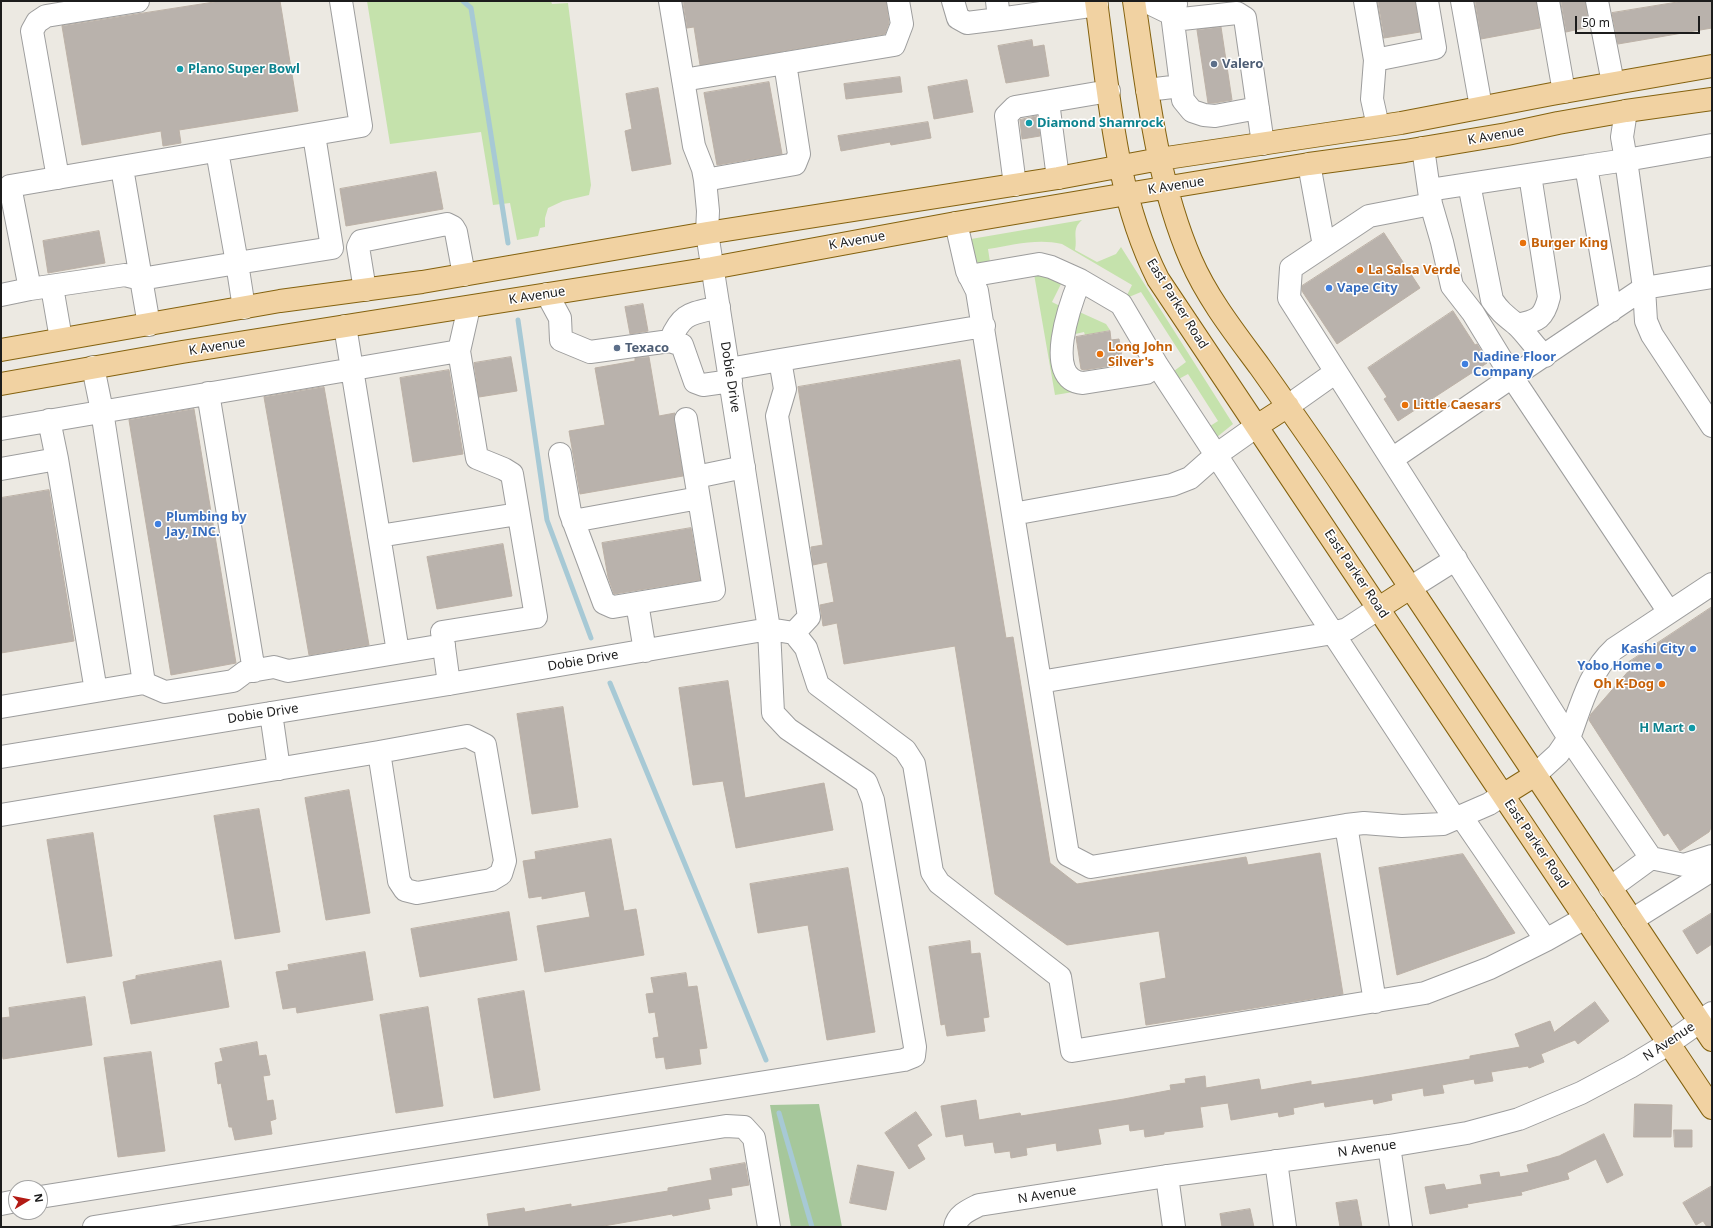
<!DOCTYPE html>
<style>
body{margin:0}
#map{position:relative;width:1713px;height:1228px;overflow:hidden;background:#ece9e2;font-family:"Noto Sans",sans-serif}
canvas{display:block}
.frame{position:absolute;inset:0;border:2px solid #1c1c1c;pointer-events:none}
.north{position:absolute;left:8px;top:1180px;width:40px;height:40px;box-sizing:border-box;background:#fff;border:1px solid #a4a4a4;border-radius:50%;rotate:80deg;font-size:11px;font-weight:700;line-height:16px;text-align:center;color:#1c1c1c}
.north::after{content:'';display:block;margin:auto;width:14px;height:18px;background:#b31a14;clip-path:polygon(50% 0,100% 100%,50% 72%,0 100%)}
.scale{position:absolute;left:1575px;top:16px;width:125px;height:18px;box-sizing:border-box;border:2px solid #1c1c1c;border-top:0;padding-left:5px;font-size:12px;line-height:14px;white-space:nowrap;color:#1c1c1c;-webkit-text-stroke:3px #fff;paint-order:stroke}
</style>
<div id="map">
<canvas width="1713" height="1228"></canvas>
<div class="frame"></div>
<div class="north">N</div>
<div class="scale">50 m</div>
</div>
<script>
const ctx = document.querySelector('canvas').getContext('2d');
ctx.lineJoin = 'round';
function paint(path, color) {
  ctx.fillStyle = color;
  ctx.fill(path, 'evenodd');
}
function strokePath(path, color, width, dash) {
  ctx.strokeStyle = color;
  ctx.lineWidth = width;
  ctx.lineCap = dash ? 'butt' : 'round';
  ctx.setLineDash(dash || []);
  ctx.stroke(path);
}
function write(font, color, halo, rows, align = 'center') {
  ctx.font = font + ' "Noto Sans",sans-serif';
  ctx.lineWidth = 3;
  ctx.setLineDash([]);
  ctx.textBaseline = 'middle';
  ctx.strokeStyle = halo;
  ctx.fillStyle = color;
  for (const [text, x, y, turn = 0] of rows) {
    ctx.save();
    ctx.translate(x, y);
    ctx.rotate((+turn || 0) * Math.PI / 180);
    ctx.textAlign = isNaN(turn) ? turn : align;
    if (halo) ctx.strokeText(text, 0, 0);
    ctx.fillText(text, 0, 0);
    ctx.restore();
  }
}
paint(new Path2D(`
 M367,1H551L552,4L568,3L591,185L589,195L563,201L548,208L545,218V227L540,228L538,236L517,240L510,203L493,205L481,132L390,144Z
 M1082,220C1071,229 1078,238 1075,250L1097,262L1116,254L1121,247L1233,424L1217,437L1208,431L1207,428L1218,421L1188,374L1177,380L1174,371L1186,362L1141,292L1129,297L1127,295L1132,285L1062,244C1037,238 1013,245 988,249L990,262L980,264L975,261L971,239Z
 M1042,273L1062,282L1052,302L1060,306L1062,383L1064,388L1070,390L1136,379L1134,382L1055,395L1034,274Z
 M1075,310L1106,324L1110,330L1085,335L1084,332L1071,335Z`), '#c5e2ac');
paint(new Path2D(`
 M819,1104L842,1227H791L770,1105Z`), '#a6c79b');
strokePath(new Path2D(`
 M463,1L471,8L508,243
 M518,320L547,520L591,638
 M610,683L766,1060
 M779,1113L812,1227`), '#a7c9d5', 5);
const building = new Path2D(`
 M221,1H280L298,111L179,130L181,143L163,146L161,131L82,145L62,26Z
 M683,1H886L889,23L885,34L700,65L694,27L687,28Z
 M1378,1H1415L1420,32L1384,38Z
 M1475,1H1536L1540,28L1481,39Z
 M1561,1H1585L1589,27L1566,32Z
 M1684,1H1712V28L1618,44L1612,13Z
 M1221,27L1232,100L1214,103H1208L1197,30Z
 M1032,40L1033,47L1044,45L1049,76L1006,83L998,46Z
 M900,77L902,92L846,99L844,84Z
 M967,80L973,112L934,119L928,87Z
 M769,82L782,154L717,165L704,93Z
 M658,88L671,164L632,171L625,131L632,129L626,94Z
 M1037,116L1040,136L1022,139L1020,120Z
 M928,122L931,138L891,145L890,142L841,151L838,136Z
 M436,172L443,209L346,226L340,189Z
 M99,231L105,263L48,273L43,241Z
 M1384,233L1420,288L1337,344L1302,291V286Z
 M643,304L648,331L630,334L625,307Z
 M1453,311L1475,345L1477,344L1487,360L1485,361L1487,363L1398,421L1384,399L1387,397L1368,368Z
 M1110,331L1111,340L1119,339L1123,364L1084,370L1081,369L1076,337Z
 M511,357L517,391L479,397L474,363Z
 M649,357L659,416L675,413L674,421L683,476L580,494L569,431L605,425L595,368L635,361V358Z
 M960,360L1006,638L1013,637L1050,863L1077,884L1246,857L1248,865L1320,853L1343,994L1146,1025L1140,983L1166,978L1159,931L1067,945L995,894L955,646L844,664L837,623L823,626L820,605L834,602L827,562L813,565L811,547L823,545L798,387Z
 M449,370L463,454L413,462L400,378Z
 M324,387L369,645L309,655L264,397Z
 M194,409L236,663L171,675L129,420Z
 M49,490L74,641L1,653V498Z
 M691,528L700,580L614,594L608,577L602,543Z
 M503,544L512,596L437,609L427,557Z
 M1712,607V826L1709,832L1680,851L1668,833L1664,836L1589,720L1591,714L1632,667L1629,662Z
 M728,681L745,798L824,783L833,830L736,848L723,781L693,785L679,688Z
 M563,707L578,807L532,814L517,714Z
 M349,790L370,913L326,920L305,798Z
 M259,809L280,932L235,939L214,816Z
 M93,833L112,956L67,963L47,840Z
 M611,839L624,911L636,909L644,955L545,972L537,926L590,917L585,891L542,899V896L529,898L523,861L536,859L535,852Z
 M1463,854L1515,933L1397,975L1379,868Z
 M848,868L875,1032L827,1040L808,925L758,933L750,884Z
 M509,912L517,960L420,977L411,929Z
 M1712,913V944L1697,954L1683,931Z
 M970,941L971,954L980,953L989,1017L983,1018L985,1031L947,1036L945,1024L941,1025L929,947Z
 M365,952L373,1000L297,1013L296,1007L283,1009L276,972L289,970L288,965Z
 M221,961L229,1007L131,1024L123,982L136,979V976Z
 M686,973L688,987L697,986L707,1048L699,1049L701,1064L666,1069L664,1057L656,1058L653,1038L659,1037L655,1012L649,1013L646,994L654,993L651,978Z
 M524,991L540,1090L494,1098L478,999Z
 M85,997L92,1045L3,1059L1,1046V1018L10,1017L9,1008Z
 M1595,1002L1609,1021L1578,1044L1575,1040L1541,1054L1544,1062L1529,1068L1528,1066L1491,1072L1493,1081L1475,1084L1474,1079L1442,1085L1444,1093L1424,1096L1423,1088L1391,1094L1392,1100L1374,1104L1373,1099L1325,1107L1324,1102L1293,1108L1294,1114L1279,1117L1278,1112L1231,1120L1228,1103L1200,1107L1203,1127L1164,1132V1134L1145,1137L1144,1129L1130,1131L1129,1124L1098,1129L1101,1144L1057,1151L1056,1143L1026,1148L1027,1155L1011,1158L1010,1151L995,1153L993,1142L965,1146L963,1134L946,1137L941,1106L976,1100L979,1120L1020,1113L1021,1116L1124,1099L1171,1090L1170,1085L1186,1083L1185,1079L1205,1076L1206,1088L1259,1079L1261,1090L1311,1081V1085L1358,1078L1470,1059V1056L1520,1047L1515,1034L1550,1021L1554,1032Z
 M428,1007L443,1106L396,1113L380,1015Z
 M257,1042L259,1056L266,1055L270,1075L263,1076L267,1101L273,1100L276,1119L270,1121L272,1134L235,1140L232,1127H229L221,1083L218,1084L215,1063L223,1061L220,1049Z
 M151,1052L165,1151L118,1157L104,1058Z
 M1635,1104L1672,1105L1671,1137H1634Z
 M916,1112L932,1135L917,1145L925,1159L909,1169L885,1133Z
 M1674,1130H1692V1147H1675Z
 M1604,1134L1623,1175L1607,1183L1596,1159L1567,1173L1569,1179L1521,1192L1522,1195L1467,1204L1468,1207L1430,1214L1425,1187L1444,1184L1446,1190L1482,1184L1480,1175L1499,1172L1500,1177L1529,1172L1527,1165L1559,1156Z
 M745,1163L749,1185L731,1188L732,1195L708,1199L710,1209L673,1216L672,1214L598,1227H489L487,1214L524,1208L525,1212L571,1204V1207L668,1191V1188L712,1180L710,1169Z
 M858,1165L894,1172L886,1210L850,1203Z
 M1712,1186V1227H1707L1703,1221L1696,1225L1683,1203Z
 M1357,1200L1362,1227H1340L1336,1203Z
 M1250,1209L1254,1227H1222L1220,1214Z`);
paint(building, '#b9b2ac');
strokePath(building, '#bcb1a6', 1);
const minor = new Path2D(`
 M953,1L958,18L967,23L999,19
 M997,1L999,19L1097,5
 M1145,1L1182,19L1237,13L1245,18L1263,144
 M1365,1L1375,60L1372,99L1378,126
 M1462,1L1481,107
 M1548,1L1564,92
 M1597,1L1613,83
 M1176,4L1172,14L1183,100L1192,111L1204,115L1215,116L1258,108
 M1375,60L1435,48L1427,1
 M683,80L894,45L902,24L898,1
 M1147,90L1181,86
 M1048,102L1058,178
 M1712,145L1626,160L1644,288L1646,321L1652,335L1712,426
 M1423,148L1431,204L1369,216L1291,268L1289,298L1569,738L1558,754L1535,775
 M217,151L237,263L141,279L125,275L30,289L10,186L361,126L341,1
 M1309,164L1324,246
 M122,168L149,325
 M58,178L32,31L37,22L46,16L138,1
 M705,180L795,164L799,154L785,63
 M1469,184L1492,300C1500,312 1506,316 1517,325C1527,334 1534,347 1545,356
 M1015,185L1006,116L1015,107L1109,91
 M1429,190L1586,166
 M1431,204L1442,242L1452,286L1473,313L1512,377L1644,288L1712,277
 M956,223L967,271L977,291L1068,855L1091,867L1346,825L1364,823L1402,826L1443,824L1489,804L1503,795
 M969,276L1039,264L1051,267L1080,280L1121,304L1157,365L1455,819
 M1080,280C1071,302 1042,380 1083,383L1146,373L1157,365
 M52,287L61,339
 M365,290L358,247L361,241L447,224L453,227L456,232L464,275
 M547,294L560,318L561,340L590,352L670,341L682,345L695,382L703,385L731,381
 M1,295L30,289
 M244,308L237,263L332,248L314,135
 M1611,311L1586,166L1626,160L1622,137L1626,111
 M1517,325C1538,321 1544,318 1549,297L1530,175
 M345,326L398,652
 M670,341C682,312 691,314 719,307
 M459,351L469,307
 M93,367L102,411L144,683
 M729,369L780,360
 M208,393L254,671
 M1288,406L1336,372
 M49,420L57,459
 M1,429L459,351L477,458L504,469L512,474L536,617L442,632L449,684
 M560,454L570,512L604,603L613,607L714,590L686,419
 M1392,459L1512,377L1669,612
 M1,469L57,459L96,691
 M696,477L744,467
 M1013,514L1172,485L1190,478L1216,455L1257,426
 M573,521L699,498
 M379,536L518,514
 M1712,584L1614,649C1589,672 1581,706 1569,738L1651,858L1684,865L1712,856
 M1410,588L1456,559
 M637,603L645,651
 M794,633L809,617L777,416L785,389L780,360L984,326
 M1040,682L1333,633L1347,629L1379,608
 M1,707L144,683L165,692L233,681L245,672L274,667L288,671L444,645
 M271,713L279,769
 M467,736L485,745L505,861L501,874L491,880L417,893L405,890L399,881L379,752Z
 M1,757L449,684L769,629L707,233L708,211L705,180L703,169L694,146L670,1
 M1,815L379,752
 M1461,816L1546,940
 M1346,825L1375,1002
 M1610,888L1651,858
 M1632,920L1712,870
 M1389,1146L1401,1227
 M1276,1161L1285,1227
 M1167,1176L1174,1227
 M40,1197L904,1060L914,1056L915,1047L873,800L866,782L788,729L773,713L769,629L794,633L806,648L818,685L905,750L914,764L932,872L939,883L1060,977L1072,1051L1425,993L1490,968L1546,940L1585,918
 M1,1204L16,1201
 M94,1227L726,1126L744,1127L754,1138L769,1227
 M955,1227C957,1215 969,1210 979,1205L1167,1176L1389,1146L1467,1133L1519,1119L1581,1093L1630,1067L1668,1044L1712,1013`);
const major = new Path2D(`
 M1096,1C1109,94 1115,194 1158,279L1712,1108
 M1134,1C1147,88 1156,179 1191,260C1208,299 1235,333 1260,367C1289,408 1318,449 1346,491C1469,674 1590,857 1712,1040
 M1,350L280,301L422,282L707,233L1058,178L1160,159L1401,123L1552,94L1712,66
 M1,384L182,352L712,268L956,223L1127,194L1309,164L1405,151L1507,134L1558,123L1626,111L1712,99
 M1257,426L1288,406
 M1379,608L1410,588
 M1503,795L1535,775`);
strokePath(minor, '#9d9d9d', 24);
strokePath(major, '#84620f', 24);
strokePath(minor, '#fff', 22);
strokePath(major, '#f1d2a2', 22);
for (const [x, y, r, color] of [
 [1214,64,4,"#5c6f8a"],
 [180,69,4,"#0f9aa8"],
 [1029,123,4,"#0f9aa8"],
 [1523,243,4,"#e8710a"],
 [1360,270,4,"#e8710a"],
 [1329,288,4,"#3f7fe0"],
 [617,348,4,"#5c6f8a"],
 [1100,354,4,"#e8710a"],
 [1465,364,4,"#3f7fe0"],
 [1405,405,4,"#e8710a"],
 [158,524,4,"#3f7fe0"],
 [1693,649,4,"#3f7fe0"],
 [1659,666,4,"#3f7fe0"],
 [1662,684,4,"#e8710a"],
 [1692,728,4,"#0f9aa8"]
]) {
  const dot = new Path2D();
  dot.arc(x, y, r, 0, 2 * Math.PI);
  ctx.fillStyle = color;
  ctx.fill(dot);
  strokePath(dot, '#fff', 1.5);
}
write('bold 13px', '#4e5e75', '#fff', [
 ["Valero",1222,64],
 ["Texaco",625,348]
], 'left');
write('bold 13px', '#0d838f', '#fff', [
 ["Plano Super Bowl",188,69],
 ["Diamond Shamrock",1037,123],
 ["H Mart",1684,728,"right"]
], 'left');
write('13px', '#1c1c1c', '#fff', [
 ["K Avenue",1496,136,-10],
 ["K Avenue",1176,186,-9],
 ["K Avenue",857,241,-10],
 ["K Avenue",537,296,-9],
 ["East Parker Road",1177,304,58],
 ["K Avenue",217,347,-9],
 ["Dobie Drive",730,377,81],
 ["East Parker Road",1356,574,56],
 ["Dobie Drive",583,661,-10],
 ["Dobie Drive",263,714,-9],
 ["East Parker Road",1536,844,56],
 ["N Avenue",1669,1042,-34],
 ["N Avenue",1367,1149,-8],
 ["N Avenue",1047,1195,-9]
]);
write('bold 13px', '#c56008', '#fff', [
 ["Burger King",1531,243],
 ["La Salsa Verde",1368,270],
 ["Long John",1108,347],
 ["Silver's",1108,362],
 ["Little Caesars",1413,405],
 ["Oh K-Dog",1654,684,"right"]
], 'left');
write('bold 13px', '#366cbe', '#fff', [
 ["Vape City",1337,288],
 ["Nadine Floor",1473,357],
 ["Company",1473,372],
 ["Plumbing by",166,517],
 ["Jay, INC.",166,532],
 ["Kashi City",1685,649,"right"],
 ["Yobo Home",1651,666,"right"]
], 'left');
</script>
